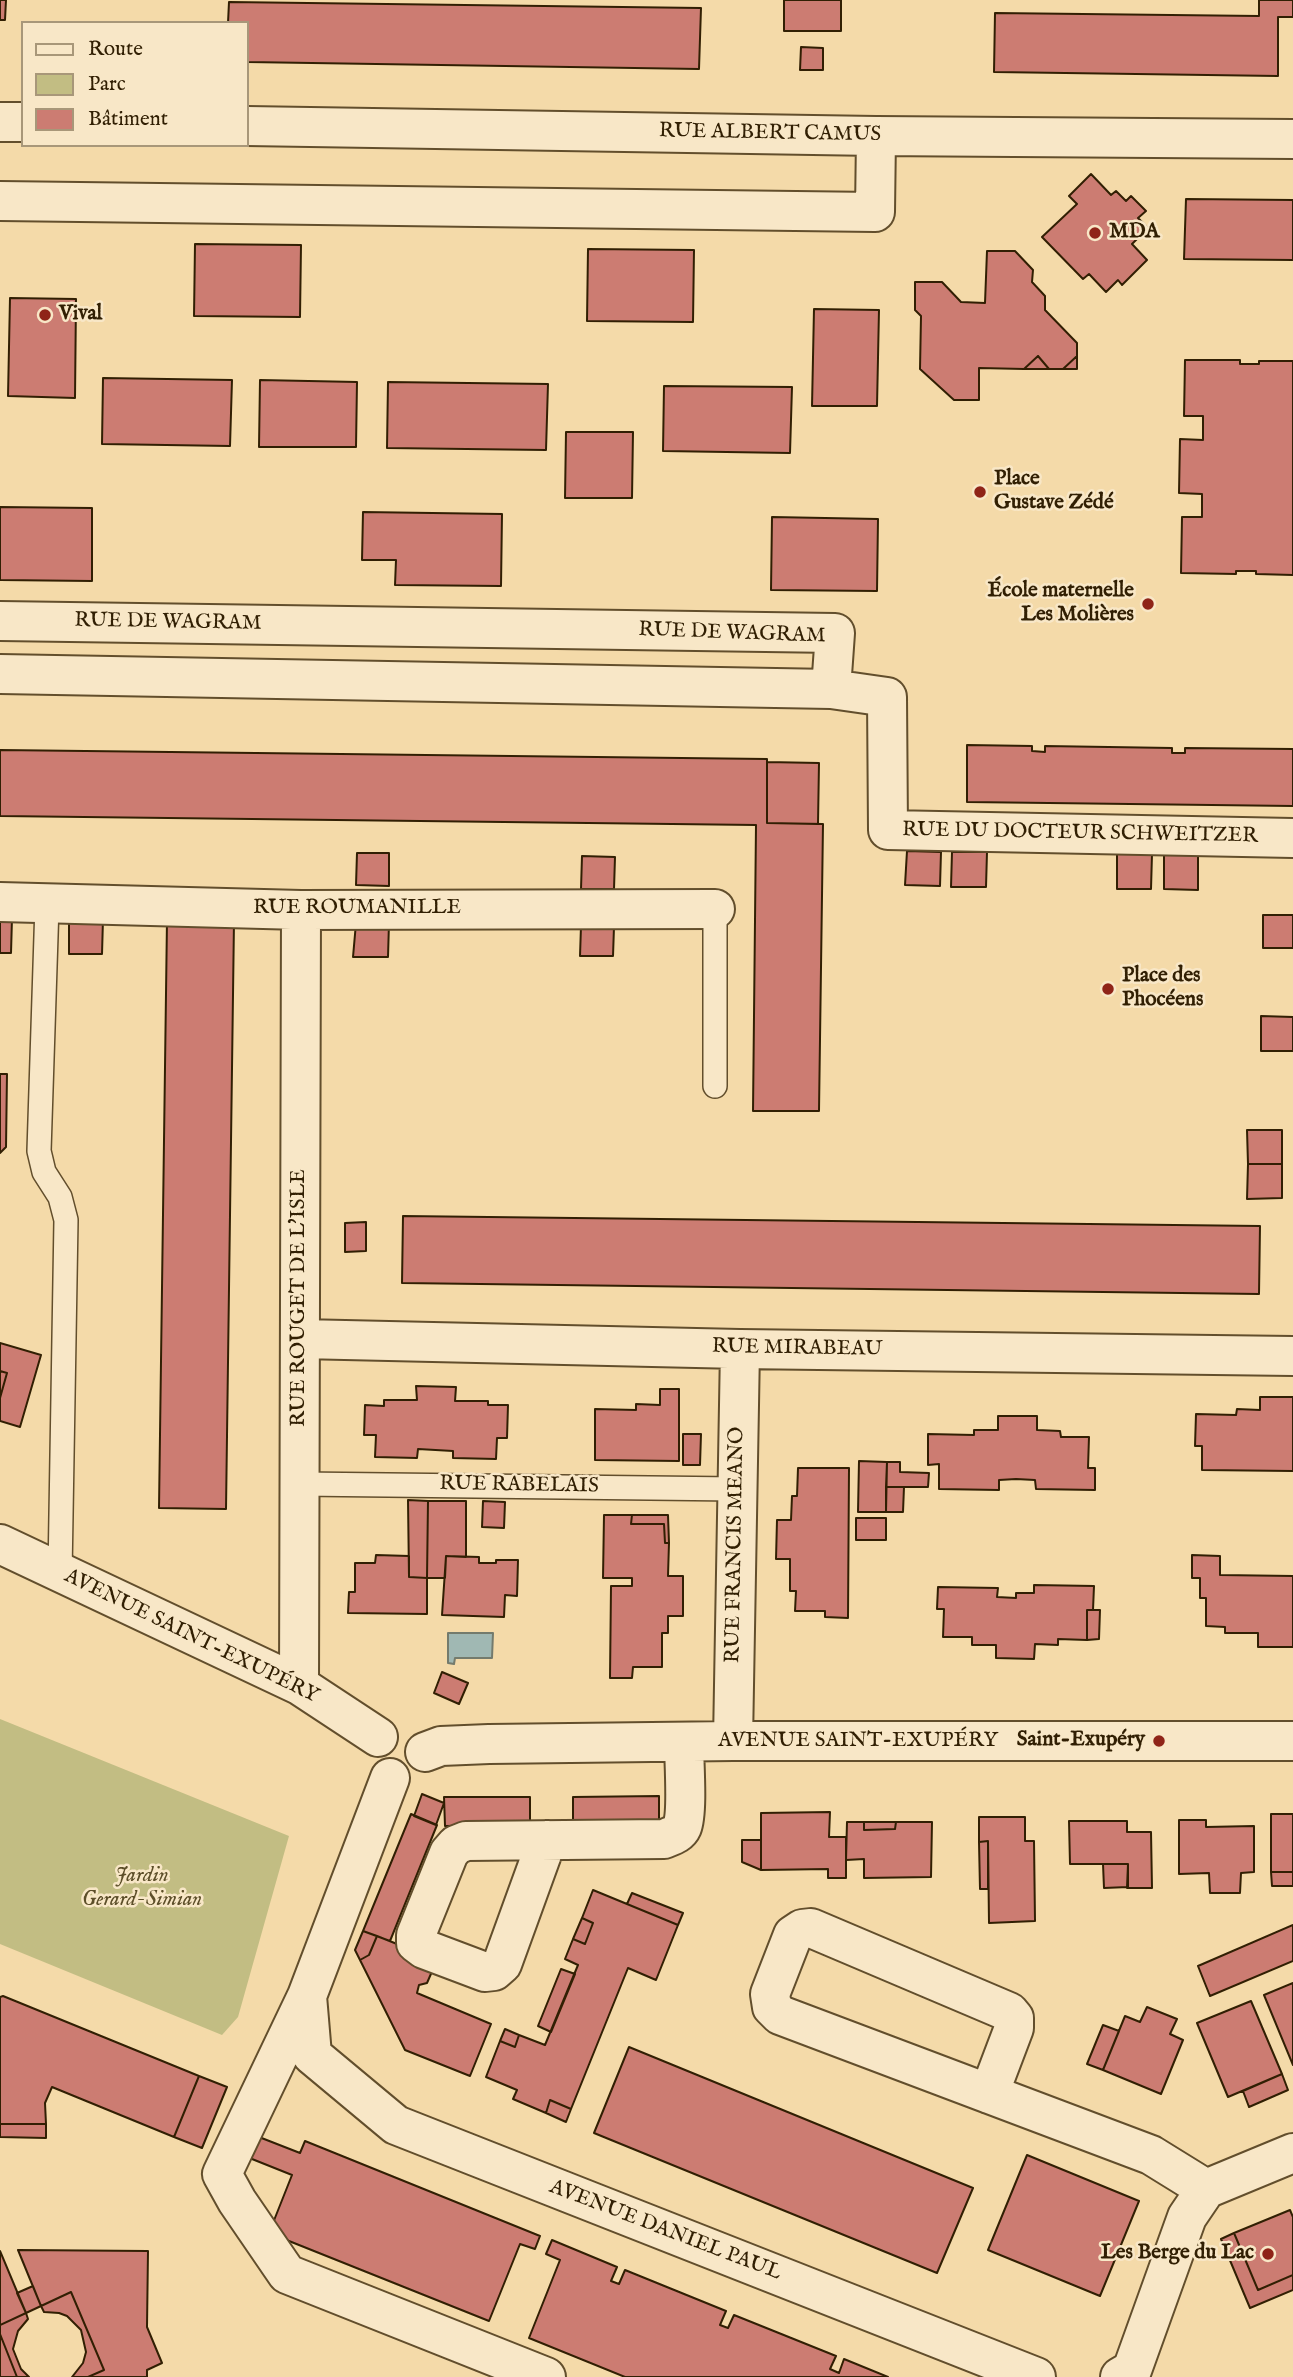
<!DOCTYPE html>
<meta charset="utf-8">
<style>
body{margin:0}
#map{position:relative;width:1293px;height:2377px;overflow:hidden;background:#f4daa9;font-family:"IM FELL English",serif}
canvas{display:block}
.legend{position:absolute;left:21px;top:21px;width:228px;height:126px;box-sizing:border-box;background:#f8e7c7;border:2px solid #a89779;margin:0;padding:9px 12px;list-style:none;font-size:21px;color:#311f03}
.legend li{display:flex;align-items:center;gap:14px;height:35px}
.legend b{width:35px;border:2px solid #a89779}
</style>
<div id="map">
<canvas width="1293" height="2377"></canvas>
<ul class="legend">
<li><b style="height:9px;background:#f8e7c7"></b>Route</li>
<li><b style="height:19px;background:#c2bd83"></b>Parc</li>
<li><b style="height:19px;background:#cc7c72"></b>Bâtiment</li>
</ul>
</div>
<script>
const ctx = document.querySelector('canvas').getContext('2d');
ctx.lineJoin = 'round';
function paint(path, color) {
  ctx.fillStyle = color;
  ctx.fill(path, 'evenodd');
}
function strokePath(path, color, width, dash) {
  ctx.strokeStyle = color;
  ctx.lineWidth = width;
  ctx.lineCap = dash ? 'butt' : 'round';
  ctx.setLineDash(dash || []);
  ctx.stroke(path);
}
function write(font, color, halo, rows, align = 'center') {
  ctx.font = font + ' "IM FELL English",serif';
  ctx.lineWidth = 5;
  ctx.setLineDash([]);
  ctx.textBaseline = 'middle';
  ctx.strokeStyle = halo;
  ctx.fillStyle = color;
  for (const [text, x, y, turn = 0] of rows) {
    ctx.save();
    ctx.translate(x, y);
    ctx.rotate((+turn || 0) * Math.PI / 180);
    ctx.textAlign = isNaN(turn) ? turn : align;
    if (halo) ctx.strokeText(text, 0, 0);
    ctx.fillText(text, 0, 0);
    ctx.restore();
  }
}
paint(new Path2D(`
 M0,1719L289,1836L238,2017L222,2035L0,1944Z`), '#c2bd83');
const water = new Path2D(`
 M448,1633H493L492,1658H455L454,1664L448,1663Z`);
paint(water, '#a0b8b3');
strokePath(water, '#747b6d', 2);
const building = new Path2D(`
 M0,0H6L5,20H0Z
 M784,0H841V31H784Z
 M1259,0H1293V17H1278V76L994,72L995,13L1259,16Z
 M229,2L701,8L699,69L247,62V23H228Z
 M801,47L823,48V70H800Z
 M1091,174L1111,195L1116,191L1126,201L1131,196L1146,211L1138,218L1148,228L1132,244L1147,260L1122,285L1118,280L1106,292L1089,274L1083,279L1042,237L1077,204L1069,196Z
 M1186,199L1293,200V260L1184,259Z
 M195,244L301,245L300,317L194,316Z
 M588,249L694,250L693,322L587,321Z
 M987,251H1015L1033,270L1032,282L1045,296V310L1077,343V356L1063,369H1049L1038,356L1024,369L979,368V400H954L920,369L921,316L915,310V282H942L961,302L985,303Z
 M10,298L76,299L75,398L8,396Z
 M814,309L879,310L877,406H812Z
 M1038,356L1049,369H1024Z
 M1077,356V369H1063Z
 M1185,360H1240V364H1259V361H1293V575L1256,574V571H1236V574L1181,573L1182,517H1202V494L1179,493L1180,439L1203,440V416H1184Z
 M103,378L232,380L230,446L102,444Z
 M260,380L357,382L356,447H259Z
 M388,382L548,384L546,450L387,448Z
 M664,386L792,387L790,453L663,451Z
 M566,432H633L632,498H565Z
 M0,507L92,508V581L0,580Z
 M363,512L502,514L501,586L395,585L396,560H362Z
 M772,517L878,519L877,591L771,590Z
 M967,745L1032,746V751L1045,752V746L1172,748V753H1185V748L1293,749V806L967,802Z
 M0,750L767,759V823L823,824L819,1111H753L756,825L0,816Z
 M767,762L819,763L818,824L767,823Z
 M907,851L941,852L940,886L905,885Z
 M952,852H987L986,887H951Z
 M357,853H389V886L356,885Z
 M1117,854H1152L1151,889H1117Z
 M1164,855H1198V890L1164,889Z
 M582,856L615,857L614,889H581Z
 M1263,915H1293V948H1263Z
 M0,918H12L11,953H0Z
 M69,919H103L102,954H69Z
 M167,920L234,921L226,1509L159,1508Z
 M356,923H389L388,957H353Z
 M581,926L614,927L613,956H580Z
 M1261,1016L1293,1017V1051H1261Z
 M0,1074H7L6,1147L0,1153Z
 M1247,1130H1282V1164H1248Z
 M1248,1164H1282V1198L1247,1199Z
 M403,1216L1260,1226L1259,1294L402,1283Z
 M366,1222V1251L345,1252V1223Z
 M0,1343L41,1355L20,1427L0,1421V1398L7,1373L0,1371Z
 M0,1371L7,1373L0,1398Z
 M416,1386L456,1387L455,1401H488V1405H508L507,1438H497L496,1459L453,1458V1451L418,1449L417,1458L375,1457L376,1435H364L365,1405L384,1406V1400H417Z
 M660,1389H679V1461L595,1460V1409L636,1410V1404L660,1405Z
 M1260,1397H1293V1471L1202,1470V1446H1195L1196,1414L1236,1415L1237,1409L1260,1410Z
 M998,1416H1037V1430L1060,1431L1061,1437H1089L1088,1468H1095V1490L1036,1489L1035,1480L1016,1479L999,1480V1490L939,1489V1464L928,1465V1434L974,1435V1430H998Z
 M683,1434H701L700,1465H683Z
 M859,1461L887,1462L886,1512H858Z
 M887,1462H900V1472L929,1473L928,1487H886Z
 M798,1468H849L848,1618L825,1617V1611H795L796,1591H790V1559H776L777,1520H791L792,1496H797Z
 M886,1487H904L903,1512H886Z
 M408,1500L428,1501L427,1578L409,1577Z
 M428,1501H466V1557L446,1556L445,1578H427Z
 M483,1501L505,1502L504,1528L482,1527Z
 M604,1515H632L631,1524H664L665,1543H669L668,1576H683V1616H668V1633H662V1667H633L632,1678H610L611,1586H632V1578H603Z
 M632,1515H668L669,1543H665L664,1524H631Z
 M856,1518H886V1540H856Z
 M376,1555L409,1556V1577L427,1578V1614L348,1613L349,1592H355V1563H375Z
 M1192,1555L1220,1556V1575L1293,1576V1647H1258V1633H1225V1627L1206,1626V1598H1200V1578H1192Z
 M446,1556L479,1557V1563H496V1560H518L517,1596L505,1595L504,1617L442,1615Z
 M1034,1585L1094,1586L1093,1610H1087V1640L1058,1639V1645L1035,1644L1034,1659L996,1658V1645H972V1637H943L944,1609H937L938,1587L998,1588L997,1597L1016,1598V1593H1034Z
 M1087,1610H1100L1099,1639L1087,1640Z
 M442,1672L468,1683L459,1704L434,1693Z
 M422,1794L444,1803L436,1825L414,1816Z
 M659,1796V1824L573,1825V1797Z
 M444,1797H530V1825L445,1826Z
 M830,1812L829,1837H846V1878H828V1869L761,1870V1813Z
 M411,1814L437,1825L390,1941L363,1931Z
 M1271,1814H1293V1872H1271Z
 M979,1817H1025V1841H1034L1035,1921L989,1923L988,1841L979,1842Z
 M1179,1820H1206V1827L1254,1826V1872L1241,1873L1240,1893H1210L1209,1873L1179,1874Z
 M1069,1821H1127V1832H1151L1152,1888H1127L1128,1864H1070Z
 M847,1822H864V1830L895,1829L896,1822H932L931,1877L864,1878V1859L846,1860Z
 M864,1822H896L895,1829L864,1830Z
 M742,1840H761V1870L742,1862Z
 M988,1841V1889H980L979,1842Z
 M1103,1864H1128V1887L1104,1888Z
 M1271,1872H1293V1886H1272Z
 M593,1890L678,1925L656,1980L628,1968L571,2109L550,2100L546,2113L513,2099L517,2090L486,2077L500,2041L515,2047L519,2035L545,2045L578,1965L565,1959L573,1939L585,1944L593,1923L582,1918Z
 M632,1893L683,1913L678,1925L627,1904Z
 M582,1918L593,1923L585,1944L573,1939Z
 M1293,1925V1961L1210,1996L1198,1966Z
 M363,1931L377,1936L369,1955L360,1960L355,1950Z
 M377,1936L437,1960L427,1983L419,1985L417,1993L491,2024L470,2076L405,2050L360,1960L369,1955Z
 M561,1969L575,1974L551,2032L538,2026Z
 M1293,1983V2065L1264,1995Z
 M3,1996L199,2076L174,2137L52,2087L45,2103L46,2124H0V1997Z
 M1251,2001L1282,2074L1228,2097L1197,2023Z
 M1147,2007L1177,2019L1170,2034L1183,2040L1161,2094L1103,2070L1125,2016L1140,2022Z
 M1103,2025L1119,2031L1103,2070L1087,2064Z
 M505,2029L519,2035L515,2047L500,2041Z
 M629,2047L973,2188L937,2273L594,2133Z
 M1282,2074L1288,2090L1249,2107L1243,2091Z
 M199,2076L227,2087L202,2148L174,2137Z
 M550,2100L571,2109L566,2122L546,2113Z
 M0,2124H46V2138L0,2137Z
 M259,2137L300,2153L305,2141L540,2236L535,2249L520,2244L489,2321L269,2233L292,2175L247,2157Z
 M1027,2155L1139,2201L1100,2296L988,2250Z
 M1290,2210L1293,2217V2275L1258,2290L1234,2233Z
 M1234,2233L1258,2290L1293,2275V2290L1250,2308L1221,2239Z
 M552,2240L617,2267L611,2281L619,2284L625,2270L726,2311L720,2325L728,2328L734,2315L836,2356L830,2369L839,2373L844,2359L888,2377H625L529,2338L560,2260L546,2254Z
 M18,2250L148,2251L147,2327L162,2363L147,2370V2377H88L104,2370L71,2292L41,2306Z
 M0,2251L26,2313L0,2325Z
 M33,2286L41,2306L26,2313L17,2293Z
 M71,2292L104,2370L88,2377H72L83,2363L86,2352L81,2330L67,2316L59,2313L44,2312L41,2306Z
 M26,2313L28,2319L18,2331L13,2349L21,2369L29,2377H17L0,2334V2325Z
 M0,2334L17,2377H0Z`);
paint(building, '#cc7c72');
strokePath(building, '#311f03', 2);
const service = new Path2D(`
 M47,905L39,1151L44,1172L60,1197L66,1220L60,1573
 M715,909V1086
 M300,1484L737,1489`);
const minor = new Path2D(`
 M0,122H23
 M247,126L876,136L1293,139
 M0,201L875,212L876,136
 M0,621L835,633L831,689L0,674
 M831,689L887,697L888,830L1293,838
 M0,902L301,910L715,909
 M301,1339L740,1349L1293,1356
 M0,1544L299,1685L378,1737
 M299,1685L301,910
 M733,1741L740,1349
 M425,1752L441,1746L489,1744L733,1741H1293
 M390,1778L307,1996L312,2055L396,2125L1036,2377
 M547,1840L502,1964L494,1971L485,1972L424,1949L416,1943V1935L449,1853L456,1845L466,1841L664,1839C671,1836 679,1834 682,1827C688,1812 684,1761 684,1743
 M307,1996L222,2174L237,2201L287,2274L546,2377
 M989,2094L1014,2028V2018L1009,2012L811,1928L802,1929L793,1935L770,1994L772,2007L780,2015L1151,2155L1206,2189
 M1120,2377L1132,2370L1187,2217L1206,2189L1293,2153`);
strokePath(service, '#624e2c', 26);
strokePath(minor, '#624e2c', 42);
strokePath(service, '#f8e7c7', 23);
strokePath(minor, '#f8e7c7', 38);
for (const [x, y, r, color] of [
 [1095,233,7,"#8f2418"],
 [45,315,7,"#8f2418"],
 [980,492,7,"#8f2418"],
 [1148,604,7,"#8f2418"],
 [1108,989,7,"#8f2418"],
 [1159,1741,7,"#8f2418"],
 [1268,2254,7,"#8f2418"]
]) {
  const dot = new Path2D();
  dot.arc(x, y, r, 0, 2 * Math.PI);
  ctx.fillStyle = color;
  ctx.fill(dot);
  strokePath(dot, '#f8e7c7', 2.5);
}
write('21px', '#311f03', '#f8e7c7', [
 ["RUE ALBERT CAMUS",770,134,1],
 ["RUE DE WAGRAM",168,623,1],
 ["RUE DE WAGRAM",732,634,2],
 ["RUE DU DOCTEUR SCHWEITZER",1080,834,1],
 ["RUE ROUMANILLE",357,909],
 ["RUE ROUGET DE L'ISLE",300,1298,-90],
 ["RUE MIRABEAU",797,1349,1],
 ["RUE RABELAIS",519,1486,1],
 ["RUE FRANCIS MEANO",736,1545,-89],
 ["AVENUE SAINT-EXUPÉRY",191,1637,26],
 ["AVENUE SAINT-EXUPÉRY",858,1742],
 ["AVENUE DANIEL PAUL",665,2231,21]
]);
write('bold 21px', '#311f03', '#f8e7c7', [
 ["MDA",1109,233],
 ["Vival",59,315],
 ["Place",994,480],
 ["Gustave Zédé",994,504],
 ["École maternelle",1134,592,"right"],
 ["Les Molières",1134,616,"right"],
 ["Place des",1122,977],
 ["Phocéens",1122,1001],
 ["Saint-Exupéry",1145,1741,"right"],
 ["Les Berge du Lac",1254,2254,"right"]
], 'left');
write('italic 21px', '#5c4e29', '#f8e7c7', [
 ["Jardin",142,1877],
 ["Gerard-Simian",142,1901]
]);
</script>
